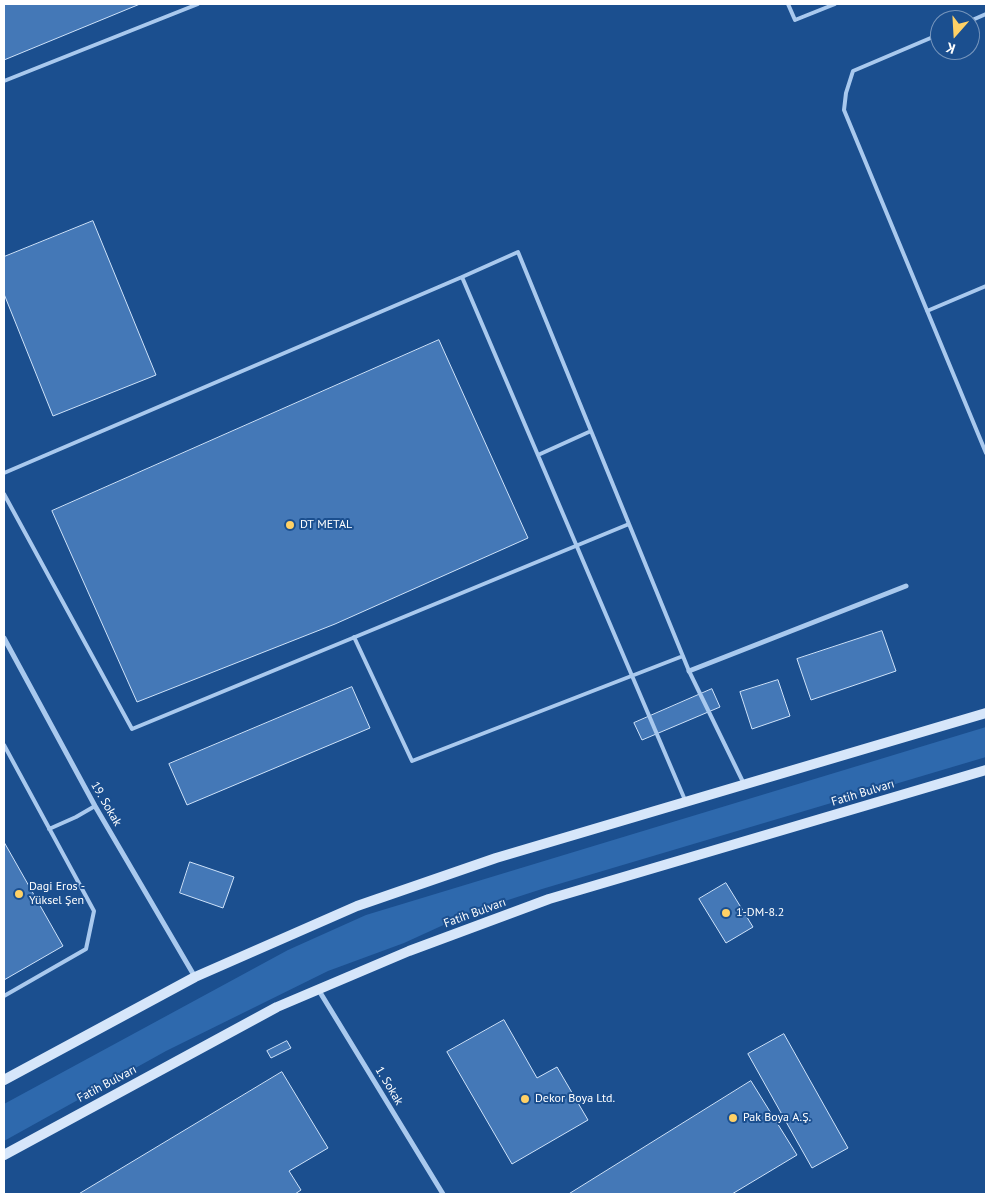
<!DOCTYPE html>
<meta charset="utf-8">
<style>
body{margin:0}
#map{position:relative;width:990px;height:1198px;overflow:hidden;background:#1b4f8f;font-family:"PT Sans",sans-serif}
canvas{display:block}
.frame{position:absolute;inset:0;border:5px solid #fff;pointer-events:none}
.north{position:absolute;left:930px;top:10px;width:50px;height:50px;box-sizing:border-box;background:#1b4f8f;border:1px solid #7695bc;border-radius:50%;rotate:199deg;font-size:14px;font-weight:700;line-height:20px;text-align:center;color:#fff}
.north::after{content:'';display:block;margin:auto;width:18px;height:22px;background:#ffd166;clip-path:polygon(50% 0,100% 100%,50% 72%,0 100%)}
</style>
<div id="map">
<canvas width="990" height="1198"></canvas>
<div class="frame"></div>
<div class="north">K</div>
</div>
<script>
const ctx = document.querySelector('canvas').getContext('2d');
ctx.lineJoin = 'round';
function paint(path, color) {
  ctx.fillStyle = color;
  ctx.fill(path, 'evenodd');
}
function strokePath(path, color, width, dash) {
  ctx.strokeStyle = color;
  ctx.lineWidth = width;
  ctx.lineCap = dash ? 'butt' : 'round';
  ctx.setLineDash(dash || []);
  ctx.stroke(path);
}
function write(font, color, halo, rows, align = 'center') {
  ctx.font = font + ' "PT Sans",sans-serif';
  ctx.lineWidth = 4;
  ctx.setLineDash([]);
  ctx.textBaseline = 'middle';
  ctx.strokeStyle = halo;
  ctx.fillStyle = color;
  for (const [text, x, y, turn = 0] of rows) {
    ctx.save();
    ctx.translate(x, y);
    ctx.rotate((+turn || 0) * Math.PI / 180);
    ctx.textAlign = isNaN(turn) ? turn : align;
    if (halo) ctx.strokeText(text, 0, 0);
    ctx.fillText(text, 0, 0);
    ctx.restore();
  }
}
paint(new Path2D(`
 M986,727V757L542,889L474,911L404,943L328,971L166,1051L4,1141V1104L288,950L366,915Z`), '#2e69ad');
const building = new Path2D(`
 M4,4H140L4,60Z
 M93,221L156,375L53,416L4,294V257Z
 M439,340L528,538L335,624L137,702L52,511Z
 M882,631L896,671L811,700L797,659Z
 M778,680L790,716L752,729L740,692Z
 M352,687L370,728L187,805L169,764Z
 M712,689L720,707L642,740L634,723Z
 M4,842L63,946L4,980Z
 M190,862L234,877L223,908L180,893Z
 M726,883L753,927L726,943L699,899Z
 M504,1020L537,1078L557,1067L588,1120L512,1164L447,1052Z
 M784,1034L848,1148L812,1168L748,1054Z
 M287,1041L291,1048L271,1058L267,1051Z
 M282,1072L328,1148L289,1171L301,1190L295,1194H79Z
 M751,1081L797,1155L732,1194H569Z`);
paint(building, '#4478b7');
strokePath(building, '#cfe3fa', 1);
strokePath(new Path2D(`
 M788,4L795,20L835,4
 M970,21L986,14
 M940,34L853,71L846,93L844,110L986,453
 M4,81L198,4
 M927,311L986,286
 M538,455L591,431
 M4,473L462,277
 M4,494L132,729L629,524
 M354,637L412,761L683,656
 M4,745L94,911L86,949L4,996
 M685,800L462,277L518,252L689,671L744,784
 M49,829L76,817L95,806`), '#a9c9ee', 4);
strokePath(new Path2D(`
 M4,638L95,806L195,977
 M689,671L906,586
 M318,989L443,1194`), '#a9c9ee', 5);
strokePath(new Path2D(`
 M4,1080L195,977L357,906L496,858L986,713
 M4,1155L277,1007L409,951L549,899L986,770`), '#d6e6fa', 10);
for (const [x, y, r, color] of [
 [290,525,5,"#ffd166"],
 [19,894,5,"#ffd166"],
 [726,913,5,"#ffd166"],
 [525,1099,5,"#ffd166"],
 [733,1118,5,"#ffd166"]
]) {
  const dot = new Path2D();
  dot.arc(x, y, r, 0, 2 * Math.PI);
  ctx.fillStyle = color;
  ctx.fill(dot);
  strokePath(dot, '#1b4f8f', 2);
}
write('12px', '#fff', '#1b4f8f', [
 ["DT METAL",300,525],
 ["Dagi Eros -",29,887],
 ["Yüksel Şen",29,901],
 ["1-DM-8.2",736,913],
 ["Dekor Boya Ltd.",535,1099],
 ["Pak Boya A.Ş.",743,1118]
], 'left');
write('12px', '#fff', '#1b4f8f', [
 ["Fatih Bulvarı",863,793,-17],
 ["19. Sokak",106,804,60],
 ["Fatih Bulvarı",475,913,-20],
 ["Fatih Bulvarı",107,1084,-28],
 ["1. Sokak",389,1086,59]
]);
</script>
